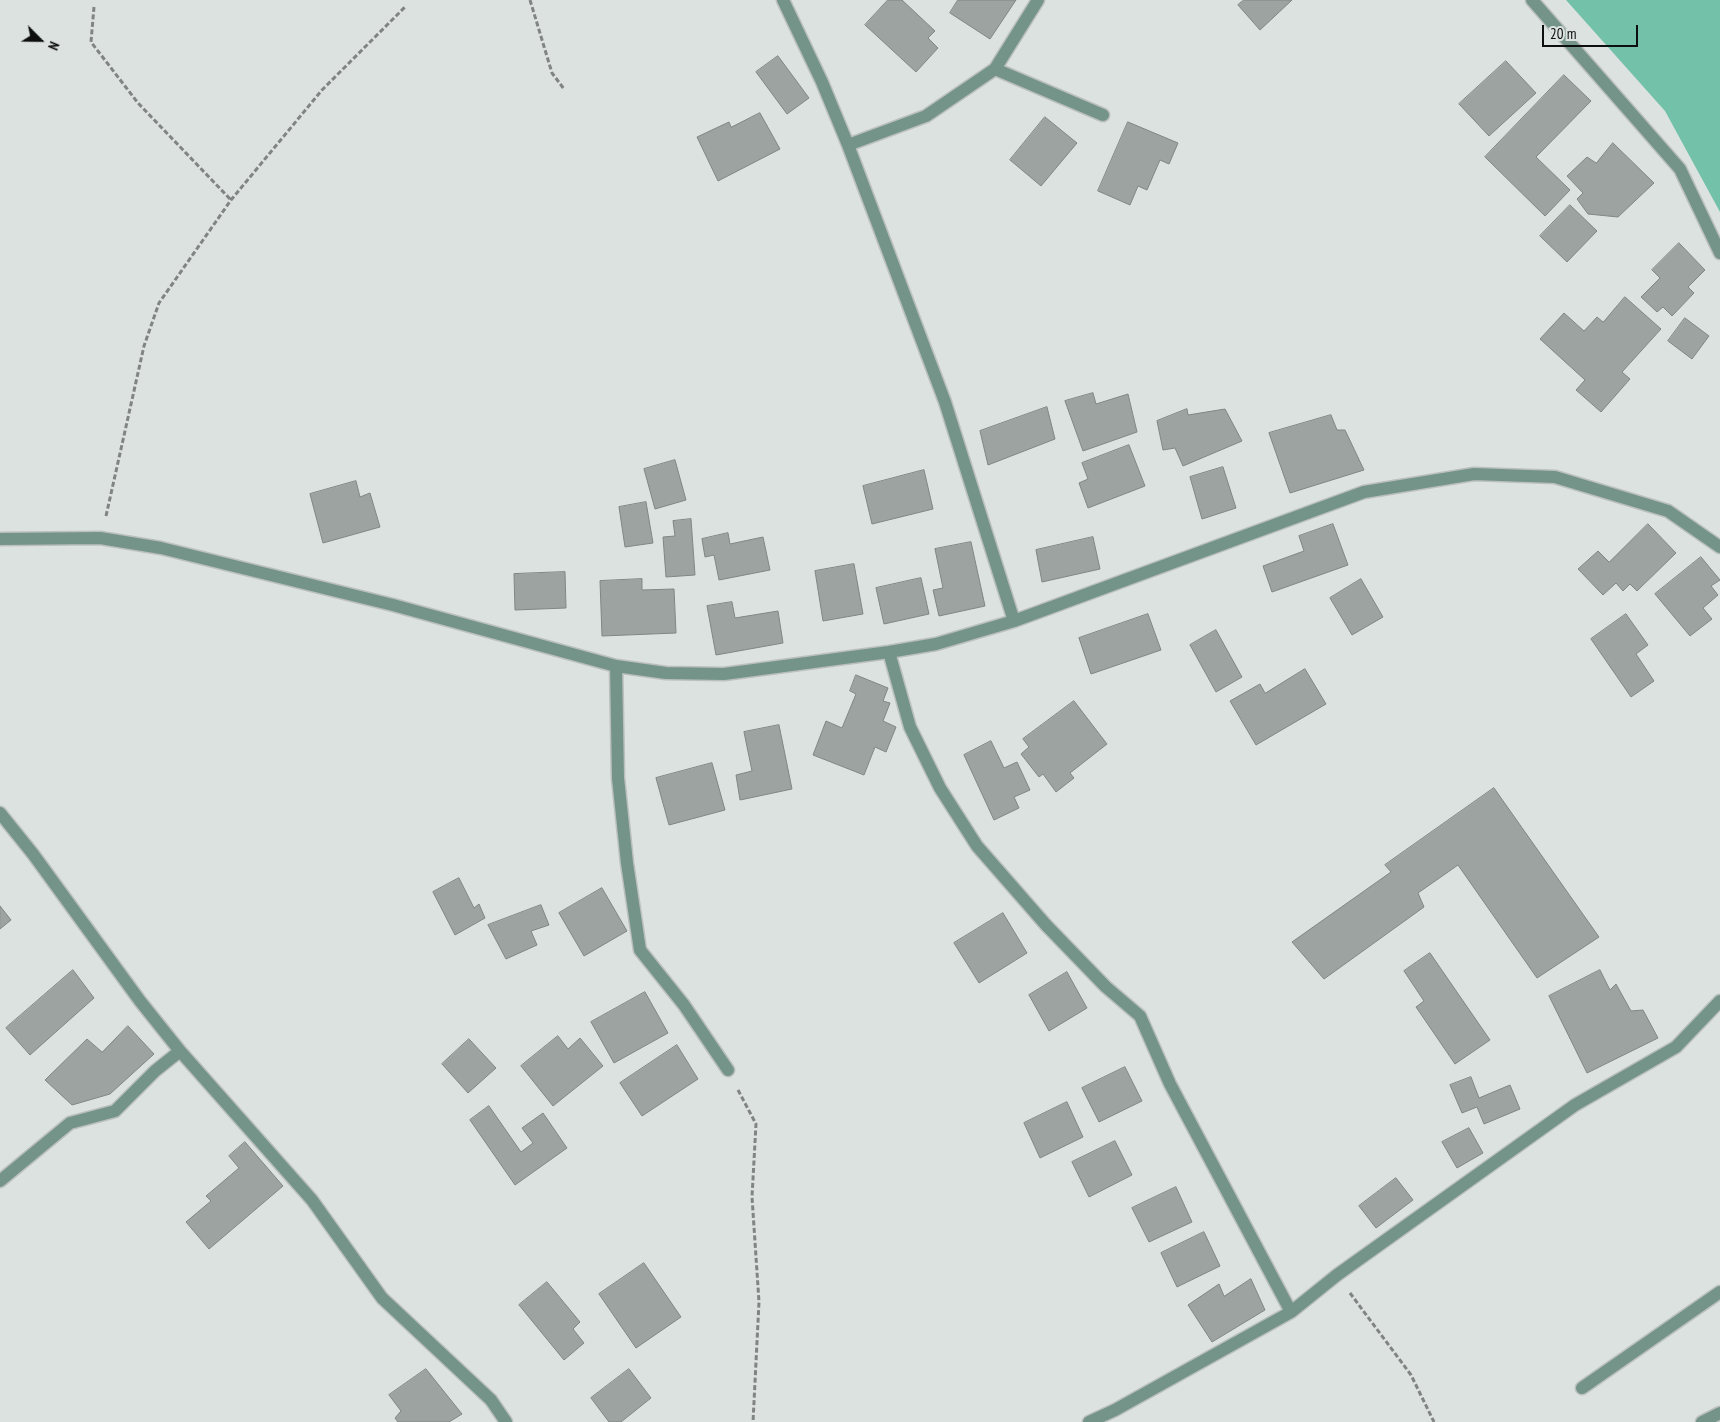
<!DOCTYPE html>
<style>
body{margin:0}
#map{position:relative;width:1720px;height:1422px;overflow:hidden;background:#dce2e0;font-family:"PT Sans Narrow",sans-serif}
canvas{display:block}
.north{position:absolute;left:15px;top:15px;width:50px;height:50px;-webkit-text-stroke:4px #dce2e0;paint-order:stroke;rotate:113deg;font-size:14px;font-weight:700;line-height:20px;text-align:center;color:#0d0f0e}
.north::after{content:'';display:block;margin:auto;width:18px;height:22px;background:#0d0f0e;clip-path:polygon(50% 0,100% 100%,50% 72%,0 100%)}
.scale{position:absolute;left:1542px;top:25px;width:96px;height:22px;box-sizing:border-box;border:2px solid #0d0f0e;border-top:0;padding-left:6px;font-size:15px;line-height:18px;white-space:nowrap;color:#0d0f0e;-webkit-text-stroke:4px #dce2e0;paint-order:stroke}
</style>
<div id="map">
<canvas width="1720" height="1422"></canvas>
<div class="north">N</div>
<div class="scale">20 m</div>
</div>
<script>
const ctx = document.querySelector('canvas').getContext('2d');
ctx.lineJoin = 'round';
function paint(path, color) {
  ctx.fillStyle = color;
  ctx.fill(path, 'evenodd');
}
function strokePath(path, color, width, dash) {
  ctx.strokeStyle = color;
  ctx.lineWidth = width;
  ctx.lineCap = dash ? 'butt' : 'round';
  ctx.setLineDash(dash || []);
  ctx.stroke(path);
}
paint(new Path2D(`
 M1566,0H1720V212L1665,111Z`), '#73c1a8');
const building = new Path2D(`
 M888,0H902L935,31L928,38L938,48L916,72L865,25Z
 M958,0H1016L990,39L950,13Z
 M1244,0H1292L1260,30L1238,5Z
 M778,56L809,98L787,114L756,72Z
 M1506,61L1536,93L1489,136L1459,104Z
 M1564,75L1591,101L1536,157L1570,190L1545,216L1485,157Z
 M760,113L780,149L718,181L697,137L729,122L731,127Z
 M1045,117L1077,143L1041,186L1010,160Z
 M1128,122L1178,143L1169,164L1160,160L1147,190L1138,186L1130,205L1098,191Z
 M1613,143L1654,183L1618,217L1588,214L1577,199L1583,193L1567,176L1587,157L1596,163Z
 M1570,205L1597,231L1567,262L1540,236Z
 M1679,243L1705,270L1688,287L1694,293L1672,316L1663,307L1657,312L1641,297L1660,278L1652,270Z
 M1625,297L1661,329L1622,372L1630,379L1601,412L1576,390L1585,380L1540,339L1564,313L1584,331L1597,317L1603,322Z
 M1685,318L1709,336L1692,359L1668,341Z
 M1093,393L1096,404L1128,394L1137,432L1083,451L1065,401Z
 M1047,407L1055,439L988,465L980,431Z
 M1187,409L1188,415L1225,409L1242,441L1183,466L1175,448L1163,450L1157,421Z
 M1331,415L1337,430H1345L1364,470L1290,493L1269,433Z
 M1129,445L1145,486L1088,508L1079,483L1088,479L1082,463Z
 M675,460L686,500L655,509L644,469Z
 M1223,467L1236,508L1202,519L1190,477Z
 M924,470L933,509L872,524L863,486Z
 M356,481L360,497L370,493L380,527L323,543L310,494Z
 M646,502L653,543L625,547L619,507Z
 M691,519L695,575L666,577L663,537L675,536L673,521Z
 M1333,524L1348,565L1272,592L1263,566L1304,551L1299,536Z
 M1648,524L1676,553L1637,591L1630,584L1623,591L1616,583L1603,595L1578,569L1598,551L1609,562Z
 M728,533L730,544L763,537L770,570L719,580L714,555L705,557L702,539Z
 M1093,537L1100,569L1042,582L1036,550Z
 M971,542L985,606L939,616L933,590L943,588L935,549Z
 M1701,557L1720,580L1711,586L1718,595L1703,608L1712,619L1690,636L1655,594Z
 M854,564L863,614L823,621L815,571Z
 M565,572L566,608L515,610L514,574Z
 M921,578L929,614L884,624L876,588Z
 M642,579V590L674,589L676,633L602,636L600,581Z
 M1361,579L1383,617L1352,635L1330,598Z
 M732,602L735,618L778,611L783,643L716,655L707,606Z
 M1148,614L1161,650L1091,674L1079,638Z
 M1626,614L1648,645L1636,654L1654,681L1631,697L1591,639Z
 M1216,630L1242,677L1216,692L1190,645Z
 M1305,669L1326,704L1256,745L1230,701L1260,684L1265,693Z
 M856,675L888,688L883,701L890,703L883,721L896,727L886,752L875,747L864,775L813,755L826,721L842,728L856,694L850,691Z
 M1074,701L1107,744L1070,773L1074,778L1056,792L1043,774L1039,777L1021,754L1029,747L1023,739Z
 M779,725L792,789L740,800L736,775L752,771L744,732Z
 M991,741L1004,768L1017,762L1030,790L1014,797L1019,808L994,820L964,755Z
 M712,763L725,810L669,825L656,778Z
 M1494,788L1599,937L1537,978L1458,865L1418,893L1424,907L1324,979L1292,942L1391,872L1385,865Z
 M459,878L474,908L479,904L485,918L455,935L433,892Z
 M602,888L627,931L584,956L559,913Z
 M541,905L549,925L531,931L537,945L506,959L488,925Z
 M0,906L11,920L0,929Z
 M1003,913L1027,953L979,983L954,943Z
 M1430,953L1490,1040L1455,1064L1416,1007L1424,1001L1404,971Z
 M73,970L94,998L30,1055L6,1028Z
 M1600,970L1610,990L1616,984L1631,1011L1643,1010L1658,1038L1587,1073L1549,996Z
 M1067,972L1087,1008L1049,1031L1029,995Z
 M645,992L668,1033L614,1063L591,1022Z
 M128,1026L154,1054L110,1094L72,1105L45,1080L87,1039L102,1052Z
 M558,1036L568,1049L580,1038L603,1066L553,1106L521,1066Z
 M469,1039L496,1068L468,1093L442,1064Z
 M677,1045L698,1079L642,1116L620,1083Z
 M1125,1067L1142,1101L1099,1122L1082,1088Z
 M1471,1077L1479,1098L1510,1085L1520,1109L1484,1124L1477,1107L1462,1113L1450,1085Z
 M1067,1102L1083,1137L1040,1158L1024,1123Z
 M489,1106L521,1152L533,1143L522,1128L543,1113L567,1148L515,1185L470,1120Z
 M1469,1128L1483,1153L1457,1168L1442,1142Z
 M1115,1141L1132,1175L1089,1197L1072,1162Z
 M245,1142L283,1186L209,1249L186,1222L211,1201L206,1196L239,1168L229,1156Z
 M1396,1178L1413,1200L1376,1228L1359,1206Z
 M1176,1187L1192,1222L1149,1242L1132,1208Z
 M1204,1232L1220,1266L1177,1287L1161,1253Z
 M644,1263L681,1317L636,1348L599,1294Z
 M1251,1279L1265,1310L1212,1342L1188,1305L1219,1284L1224,1296Z
 M547,1282L580,1322L573,1329L584,1343L564,1360L519,1305Z
 M426,1369L462,1414L449,1422H398L395,1418L401,1411L389,1395Z
 M629,1369L651,1398L621,1422H609L591,1398Z`);
paint(building, '#9da3a1');
strokePath(building, '#808684', 1);
const minor = new Path2D(`
 M783,0L822,82L848,145L945,402L1014,621
 M1532,0L1680,169L1720,253
 M995,69L1103,115
 M848,145L926,116L995,69L1038,0
 M0,539L100,538L161,548L393,605L616,666L666,673L724,674L889,652L936,644L1014,621L1364,492L1474,474L1555,477L1668,511L1720,547
 M889,652L910,727L940,788L977,846L1046,925L1106,987L1140,1016L1170,1084L1291,1312
 M616,666L618,778L627,863L640,950L684,1005L728,1070
 M0,813L33,854L140,1001L180,1051L312,1200L382,1298L491,1400L506,1422
 M0,1181L70,1123L115,1111L155,1071L180,1051
 M1582,1388L1720,1292
 M1089,1422L1115,1410L1291,1312L1337,1275L1575,1105L1676,1047L1720,1001
 M1702,1422L1720,1413`);
strokePath(minor, '#bbc0be', 15);
strokePath(new Path2D(`
 M530,0L552,73L564,89
 M94,7L91,42L138,103L231,200
 M106,516L144,346L159,303L231,200L322,90L405,7
 M738,1090L756,1124L752,1197L759,1302L753,1422
 M1350,1293L1411,1375L1434,1422`), '#808482', 3, [5, 2.5]);
strokePath(minor, '#759489', 12);
</script>
